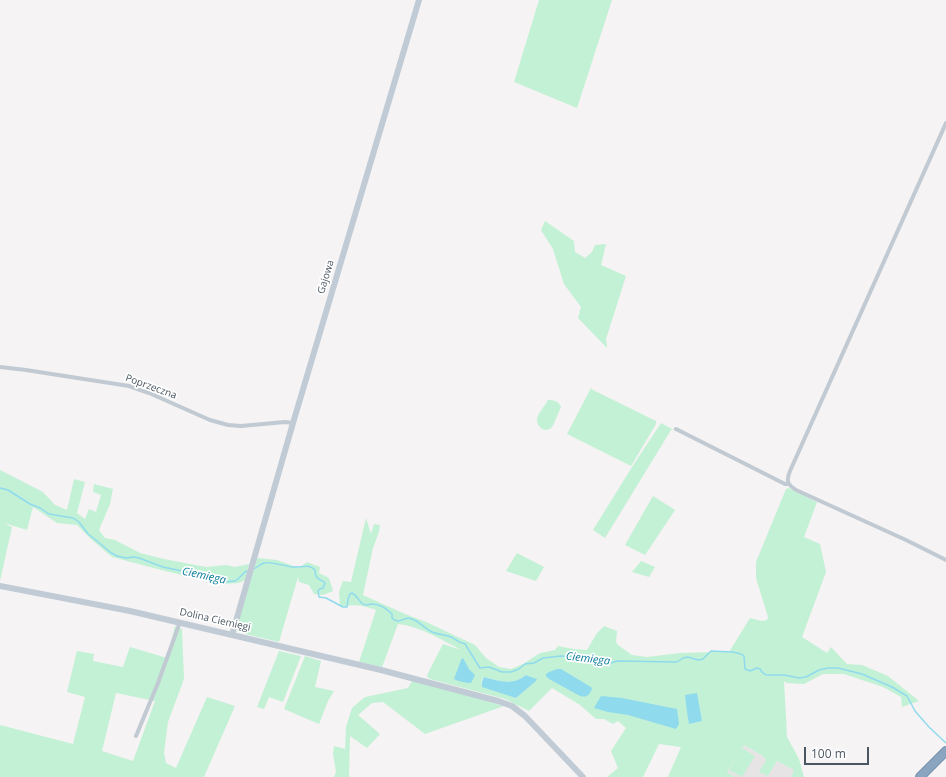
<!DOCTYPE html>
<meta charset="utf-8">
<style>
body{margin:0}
#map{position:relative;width:946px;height:777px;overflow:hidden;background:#f5f3f3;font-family:"Open Sans",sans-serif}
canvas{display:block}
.scale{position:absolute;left:804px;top:747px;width:65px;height:18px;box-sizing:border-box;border:2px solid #4a5661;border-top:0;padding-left:5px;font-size:12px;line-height:14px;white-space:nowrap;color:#4a5661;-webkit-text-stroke:3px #fff;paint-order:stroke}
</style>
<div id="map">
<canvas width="946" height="777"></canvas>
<div class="scale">100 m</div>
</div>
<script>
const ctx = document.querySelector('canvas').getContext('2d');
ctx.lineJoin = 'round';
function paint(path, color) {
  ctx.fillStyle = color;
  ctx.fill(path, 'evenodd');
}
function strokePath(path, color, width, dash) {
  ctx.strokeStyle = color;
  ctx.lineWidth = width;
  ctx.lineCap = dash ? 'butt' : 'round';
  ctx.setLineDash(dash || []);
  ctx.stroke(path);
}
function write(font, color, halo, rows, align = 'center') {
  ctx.font = font + ' "Open Sans",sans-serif';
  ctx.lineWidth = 3.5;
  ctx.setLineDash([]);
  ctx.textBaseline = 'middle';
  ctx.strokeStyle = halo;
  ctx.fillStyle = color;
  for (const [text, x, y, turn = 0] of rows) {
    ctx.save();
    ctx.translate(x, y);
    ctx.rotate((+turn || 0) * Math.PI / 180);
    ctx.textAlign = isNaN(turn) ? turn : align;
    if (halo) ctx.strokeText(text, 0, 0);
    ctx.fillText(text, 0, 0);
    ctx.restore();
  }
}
paint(new Path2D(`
 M744,745L763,756L767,761L768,776L777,761L794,770L791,777H735L727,772Z`), '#e6e4e5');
paint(new Path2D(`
 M539,0H612L577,108L514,82Z
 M545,221L574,241L575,252L585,258L592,252L595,245L606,244L601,265L626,276L606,339L607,348L578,318L581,307L564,284L553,249L541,230Z
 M591,388L593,390L656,421V424L631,466L567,434Z
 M548,400C554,400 559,401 561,407C558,413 555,422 552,427C546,434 536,427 537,419C538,413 545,406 548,400Z
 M661,423L674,430H671L605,538L593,530L632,467Z
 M0,470L43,492L55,505L67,510L74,479L85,482L77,513L85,519L89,509L96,512L101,495L93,492L94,484L113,489L110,504L99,530L105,538L115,540L140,553L164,559L206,567L226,565L235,567L249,564L245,580L239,583L223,584L169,572L112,557L93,541L77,525L57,523L33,507L27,530L4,523L12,527L0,581Z
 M789,488L817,502L804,537L820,544L826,572L802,637L827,653L831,647L847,664L862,665L888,676L919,701L902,707L901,697L883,687L844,674H823L804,684L787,683L784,681L787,737L799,759L804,777H791L794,770L777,761L768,776L759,772L766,760L763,756L744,745L742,748L755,756L742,777L729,770L737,756L727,772L735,777H668L681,747L659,744L643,777H607L618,768L611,751L626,728L618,721L613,724L604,719H596L580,705L552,688L529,711L505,699L430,679L427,677L428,673L443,644L461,650C442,640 420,626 398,624L382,667L359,662L376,610C361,605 356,604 340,607L339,592L343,581L351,582L366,518L371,534L374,524L380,525L379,532L373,548L363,595L405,614L426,622L475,645L486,658L499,667L511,669L523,664L540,653L555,650L558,646L573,649L587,650L597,633L604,626L617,631L616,642L618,645L632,655L647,657L680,653L716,652H729L750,618L761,621L767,620L768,617L756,578V562L786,489ZM526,675L531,677L535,682L516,698L481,685L482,679L484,677C500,681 512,686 526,675Z
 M653,496L675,510L645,555L625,545Z
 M517,553L544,567L536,581L506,571Z
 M257,558L277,560L299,568L307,562L320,567L319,573L329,578L333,591L323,595L314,594L309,585L299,582L298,577L279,642L241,633L238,632L236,628Z
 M641,561L655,567L649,577L632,572Z
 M175,626L182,629L184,679L168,722L164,753L166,763L176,768L207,697L235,706L204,777H0V725L73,744L85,697L67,692L77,651L94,654L93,661L123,667L130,647L167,658ZM116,693L155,701L133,761L102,751Z
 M279,651L301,656L283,702L269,697L264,709L257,707Z
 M305,656L321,661L315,687L334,691L328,701L319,724L284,709Z
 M412,681L423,683L504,706L425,734L383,702L372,703L358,715L380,734L367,748L350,736L349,777H334L336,772L333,754L334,746L345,749L346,727L352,708L365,697L408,688Z`), '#c3f1d5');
paint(new Path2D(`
 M463,658L469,669L475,675L471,683C467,683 457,681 454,679L461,660Z
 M557,669H561L591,687L592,689C589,695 587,698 580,696L549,679L546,676V674L549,672Z
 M526,675L531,677L537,679L535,682L516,698L482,687C481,684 482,680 484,677C500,681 512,686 526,675Z
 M697,693L702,721L689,724L687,712L685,695Z
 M601,696L622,698L677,709L679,724L676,729L628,715L608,712L594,708Z`), '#90daee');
strokePath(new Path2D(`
 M0,488L8,490L30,504L40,508L49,514L73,518L79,522L88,534L97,541L110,552L117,556L126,558L134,557L139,558L163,567L182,571L193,574L224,582L235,581L238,579L245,572L247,571
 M253,569C257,568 260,564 264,563C268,561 286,566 292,567C301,568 308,563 315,570C315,580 319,578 325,583L323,588L320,589L318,591L319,597L326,598L343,607H347L348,599L350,594L352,593C359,597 358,601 363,604C366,606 369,604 372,604C380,604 387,609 392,614V618C400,626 404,615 412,619C418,621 424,627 430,631C437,635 444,634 451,637C456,639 458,643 465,644L480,668L489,667L502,672H511L519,669L525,664L534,663L543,658L561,656L575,657L585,661H593L611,663L617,661L677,662L683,658L688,657L698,660L703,659L711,651L733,652L741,654L744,656L745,669L750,671L757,668L760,669L762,672L766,675H784L799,678L806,677L819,670L828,668H838L862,674L892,687L907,696L915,711L929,727L946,743`), '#90daee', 1.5);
const highway = new Path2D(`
 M920,777L946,751`);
strokePath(highway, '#7690ad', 10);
strokePath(new Path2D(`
 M946,123L790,471C786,481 787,484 796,490L906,540L946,560
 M0,367L26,370L129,386L149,393L210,420L228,425L241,426L285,422L293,423
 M676,429L785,484H789
 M136,736L158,683L180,622`), '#c1cad2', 4);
strokePath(new Path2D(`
 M0,586L130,611L381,670L498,701L512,706L525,716L583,777
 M232,635L293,423L419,0`), '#c1cbd6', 6);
strokePath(highway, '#8ba5c1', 8);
write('10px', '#4a5661', '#fff', [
 ["Gajowa",326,277,-73],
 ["Poprzeczna",151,387,20],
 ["Dolina Ciemięgi",215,620,13]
]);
write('italic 11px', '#0c7c9b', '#fff', [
 ["Ciemięga",204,576,12],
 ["Ciemięga",588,659,7]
]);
</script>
